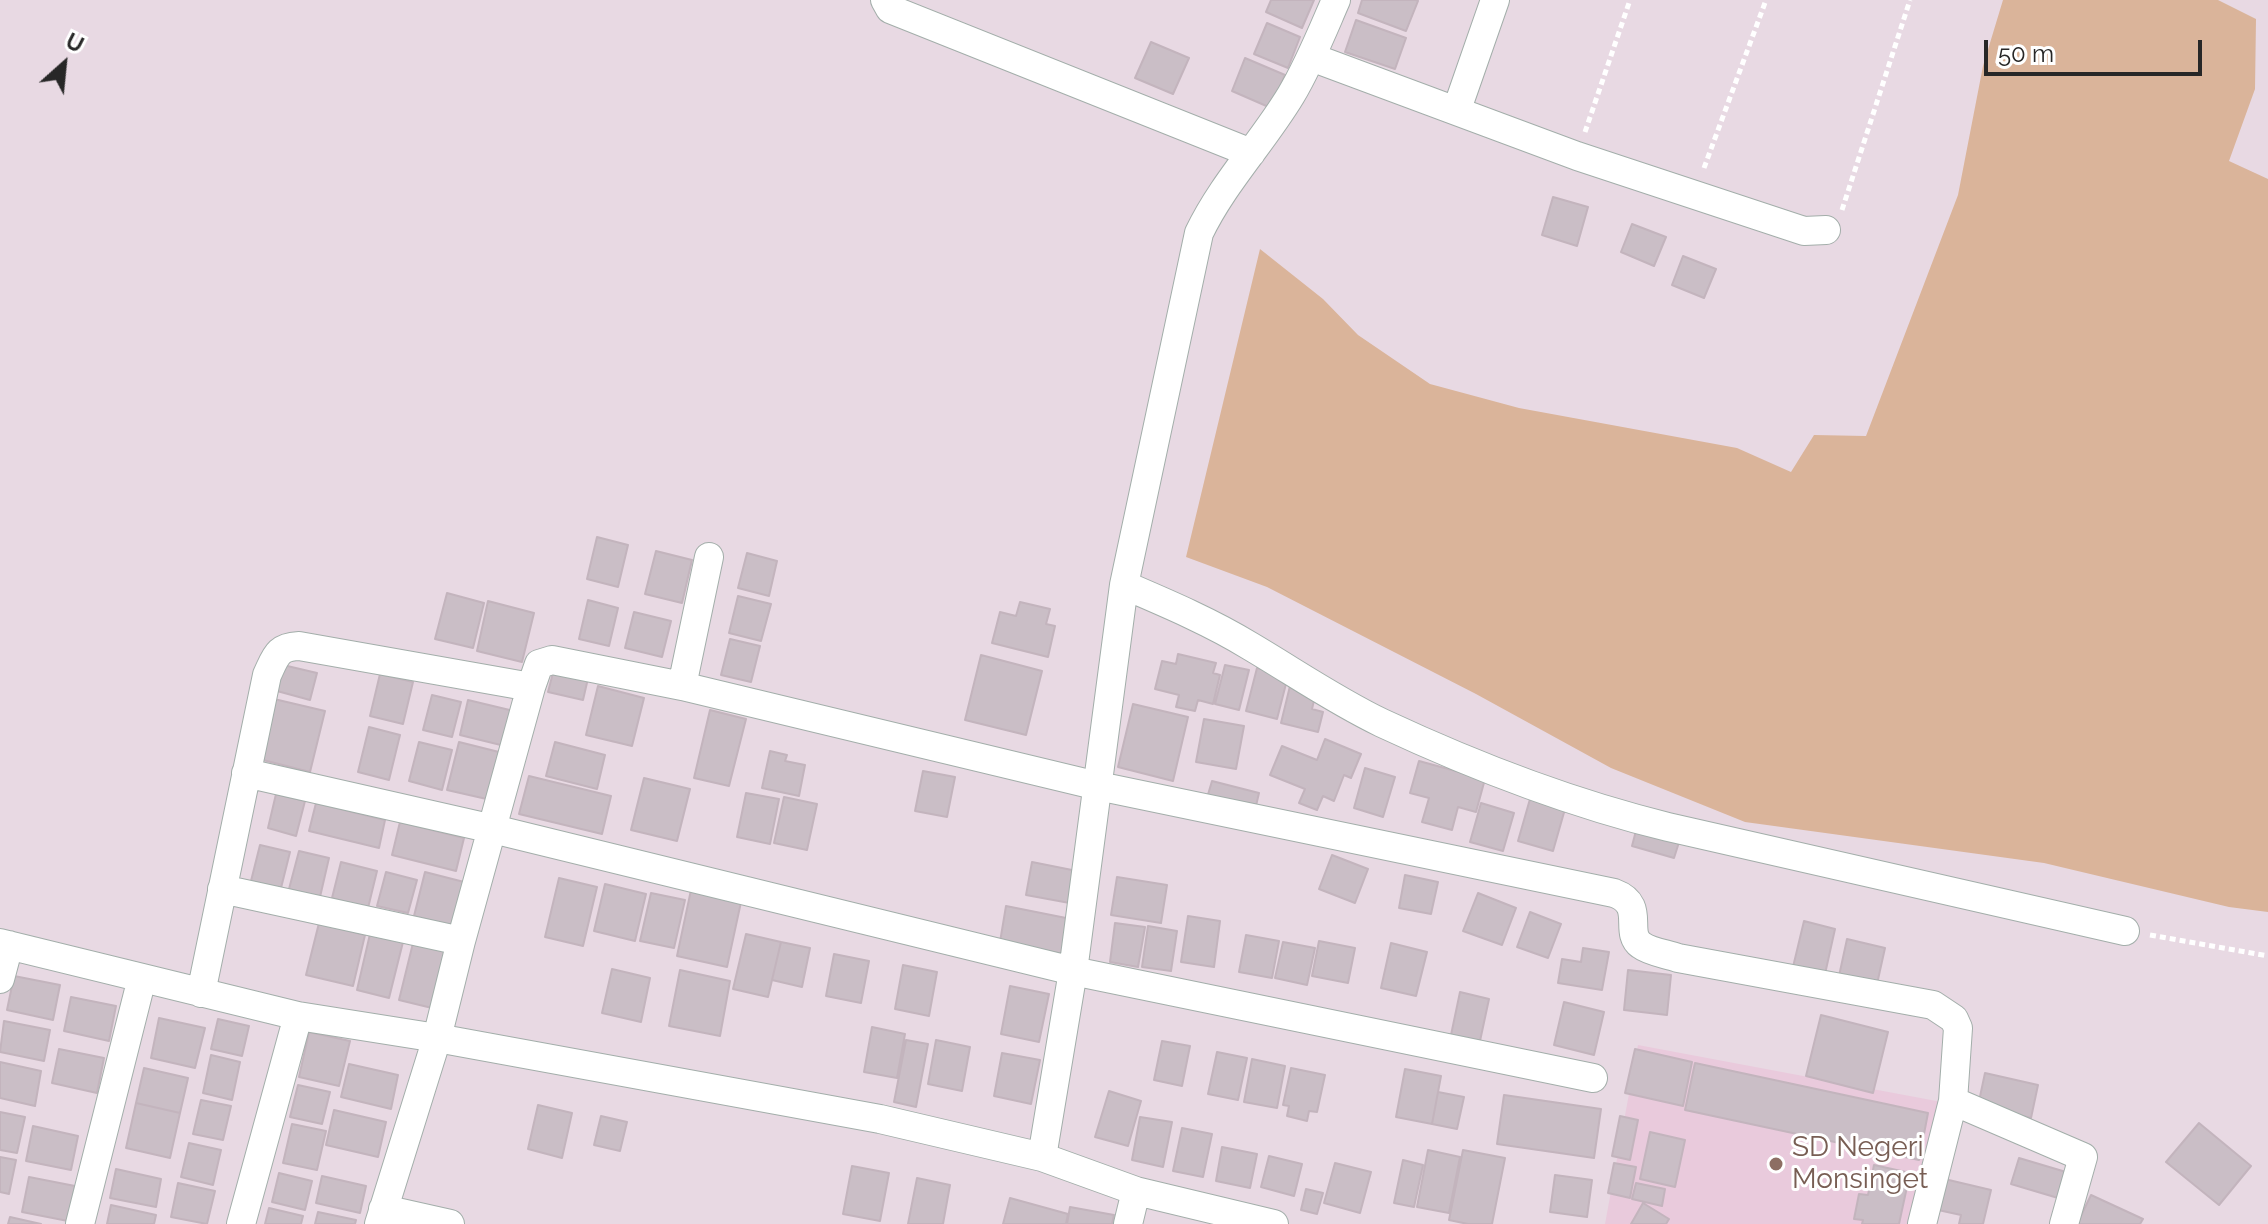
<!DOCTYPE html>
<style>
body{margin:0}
#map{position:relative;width:2268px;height:1224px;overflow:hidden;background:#e8d9e3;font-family:Raleway,sans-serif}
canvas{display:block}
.north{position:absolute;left:24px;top:24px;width:80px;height:80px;-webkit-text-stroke:6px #fff;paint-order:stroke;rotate:27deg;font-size:22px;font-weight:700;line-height:32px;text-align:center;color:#272727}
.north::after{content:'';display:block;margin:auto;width:28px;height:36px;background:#272727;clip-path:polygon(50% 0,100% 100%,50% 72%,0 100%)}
.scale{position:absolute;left:1984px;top:40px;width:218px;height:36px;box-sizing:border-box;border:4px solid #272727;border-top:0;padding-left:10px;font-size:24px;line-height:28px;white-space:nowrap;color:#272727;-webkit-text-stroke:6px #fff;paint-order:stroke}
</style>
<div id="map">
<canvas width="2268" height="1224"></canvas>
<div class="north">U</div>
<div class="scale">50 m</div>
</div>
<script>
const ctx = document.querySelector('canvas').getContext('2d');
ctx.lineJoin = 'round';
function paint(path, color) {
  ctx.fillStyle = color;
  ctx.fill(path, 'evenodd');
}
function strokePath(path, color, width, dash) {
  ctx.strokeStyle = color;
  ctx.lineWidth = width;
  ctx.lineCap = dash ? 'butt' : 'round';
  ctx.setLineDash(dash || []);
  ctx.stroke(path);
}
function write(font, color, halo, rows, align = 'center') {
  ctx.font = font + ' Raleway,sans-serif';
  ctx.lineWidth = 6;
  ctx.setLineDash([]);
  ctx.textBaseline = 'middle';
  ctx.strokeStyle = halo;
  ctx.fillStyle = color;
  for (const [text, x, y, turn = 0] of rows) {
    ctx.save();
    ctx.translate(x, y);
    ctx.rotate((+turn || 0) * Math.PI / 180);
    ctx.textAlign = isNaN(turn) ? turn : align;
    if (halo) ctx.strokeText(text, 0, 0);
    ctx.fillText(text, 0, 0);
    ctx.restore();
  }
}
paint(new Path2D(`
 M1638,1045L1947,1103L1924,1224H1605Z`), '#e9cadc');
paint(new Path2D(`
 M2003,0H2218L2256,19L2255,89L2229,161L2268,179V912L2229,907L2044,863L1745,822L1611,768L1476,694L1267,587L1186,557L1260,249L1323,299L1358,335L1430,384L1519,408L1737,448L1791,472L1814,435L1866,436L1958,195L1983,66Z`), '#dab49a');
const building = new Path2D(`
 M1271,0H1314L1302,28L1266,12Z
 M1362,0H1416L1418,1L1406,31L1358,13Z
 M1356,20L1406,38L1395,69L1345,52Z
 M1267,23L1300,37L1288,68L1254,54Z
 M1151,42L1189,58L1173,94L1135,78Z
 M1245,58L1285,75L1271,108L1232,91Z
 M1553,197L1588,207L1577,246L1542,235Z
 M1632,224L1666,237L1654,266L1621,252Z
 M1683,256L1716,269L1704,298L1672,285Z
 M597,537L628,545L618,587L587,579Z
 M656,551L692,560L682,603L645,594Z
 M747,553L777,561L769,596L738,588Z
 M447,593L484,603L473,648L435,639Z
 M738,596L771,604L761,641L729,633Z
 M588,600L618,608L609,646L579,639Z
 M488,601L534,613L522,662L477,651Z
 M1020,602L1050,609L1046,624L1055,626L1048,657L992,643L1000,612L1016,616Z
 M634,612L671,621L662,657L625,648Z
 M730,639L760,646L751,682L721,675Z
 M1178,654L1216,663L1213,673L1220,675L1213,704L1198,700L1195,711L1176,707L1179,695L1155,689L1162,661L1176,664Z
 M981,655L1042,671L1026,735L965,720Z
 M283,665L317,673L310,700L277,691Z
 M555,665L589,674L583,700L548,692Z
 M1225,665L1249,670L1239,710L1215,704Z
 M1257,668L1288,676L1277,719L1246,711Z
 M380,674L413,682L403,724L370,716Z
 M598,686L644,698L632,746L586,735Z
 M1290,686L1316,692L1312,709L1323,712L1318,732L1281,723Z
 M432,695L461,702L452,737L423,730Z
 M274,699L325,711L310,772L259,759Z
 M468,700L518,712L509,747L460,735Z
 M1133,704L1188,717L1173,781L1118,767Z
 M710,710L746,719L729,786L694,778Z
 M1204,719L1244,726L1236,769L1196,762Z
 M369,727L400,735L389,780L358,772Z
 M1325,739L1361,754L1351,778L1344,775L1334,801L1323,796L1317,810L1299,803L1305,789L1270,775L1282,746L1317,760Z
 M419,742L452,750L442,790L409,781Z
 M459,742L503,753L491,800L447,790Z
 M555,742L605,755L597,789L546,776Z
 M770,751L787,755L785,761L805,765L799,796L762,788Z
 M1419,761L1485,779L1476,812L1458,807L1452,830L1422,822L1429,798L1410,793Z
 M1365,768L1395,777L1383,817L1354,808Z
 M923,771L955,777L947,817L915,811Z
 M529,776L611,796L602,834L519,814Z
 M644,778L690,789L677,841L631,830Z
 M1212,781L1259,793L1255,810L1207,798Z
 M746,793L779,799L770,844L737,837Z
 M276,794L305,801L296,836L268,828Z
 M784,797L817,804L807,850L774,843Z
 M1530,799L1565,809L1553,851L1518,841Z
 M316,803L385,820L379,848L309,831Z
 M1481,803L1514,813L1503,851L1470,842Z
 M400,822L464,838L456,871L392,855Z
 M1638,823L1681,836L1674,858L1632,846Z
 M260,845L290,852L281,888L251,881Z
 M299,851L329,858L320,897L289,889Z
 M1332,855L1368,869L1355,903L1319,889Z
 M341,862L377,871L368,908L332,898Z
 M1032,862L1082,872L1075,904L1026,895Z
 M386,872L417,880L408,913L377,906Z
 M425,872L468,883L457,927L414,916Z
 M1405,875L1438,882L1431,914L1399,908Z
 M1117,877L1167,885L1161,923L1111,915Z
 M559,878L597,887L583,946L545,937Z
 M605,884L646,894L635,941L594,931Z
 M691,890L741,902L727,967L677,956Z
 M651,893L685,900L674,948L640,941Z
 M1478,893L1516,908L1502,945L1463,931Z
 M1006,906L1076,920L1069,955L1000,942Z
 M1530,912L1561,924L1548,958L1517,947Z
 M1188,916L1220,921L1214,967L1181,962Z
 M1804,921L1835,929L1825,974L1793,967Z
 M319,923L365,935L353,986L306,975Z
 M1115,923L1145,927L1138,967L1110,962Z
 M1148,926L1177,931L1171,971L1142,967Z
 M370,934L403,942L389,998L357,990Z
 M746,934L781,942L768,997L733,989Z
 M1246,935L1279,941L1272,978L1239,972Z
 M414,939L446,947L432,1008L399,1000Z
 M1847,939L1885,948L1877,984L1839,976Z
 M1319,941L1355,948L1348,983L1312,976Z
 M781,942L810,948L802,987L772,980Z
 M1283,942L1315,948L1307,985L1275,978Z
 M1391,943L1427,952L1416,996L1381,988Z
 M1583,948L1609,952L1602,990L1558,983L1562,959L1581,962Z
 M834,954L869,961L861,1003L826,996Z
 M903,965L937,972L929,1016L895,1009Z
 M612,969L650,978L641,1022L602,1013Z
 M680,970L730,981L720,1036L669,1026Z
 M1628,970L1671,975L1667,1015L1624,1010Z
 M14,976L60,985L53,1020L7,1010Z
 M1010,986L1049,994L1039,1042L1001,1034Z
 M1460,992L1489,999L1480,1041L1451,1035Z
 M71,997L116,1006L109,1041L64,1031Z
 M1564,1002L1604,1012L1594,1055L1554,1045Z
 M1821,1015L1888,1032L1873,1093L1806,1076Z
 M159,1018L205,1028L195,1068L151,1058Z
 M218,1019L249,1026L242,1056L211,1049Z
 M4,1021L50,1030L44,1061L0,1052Z
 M872,1027L905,1034L897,1078L864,1072Z
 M309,1032L350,1041L339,1086L299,1077Z
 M906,1040L928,1044L916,1107L894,1102Z
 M936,1040L970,1047L962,1091L928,1084Z
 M1162,1041L1190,1046L1182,1086L1154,1080Z
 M59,1049L104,1058L97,1093L52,1083Z
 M1635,1049L1692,1062L1683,1106L1625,1093Z
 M1217,1052L1247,1058L1238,1100L1208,1094Z
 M1002,1053L1040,1060L1031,1104L994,1096Z
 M211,1055L240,1062L232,1100L203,1093Z
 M1252,1059L1285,1066L1277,1108L1244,1102Z
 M0,1062L41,1071L35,1106L0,1098Z
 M1695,1063L1928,1113L1919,1160L1685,1110Z
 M349,1064L398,1075L391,1109L341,1097Z
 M144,1068L188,1078L180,1113L136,1103Z
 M1291,1068L1325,1075L1317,1112L1309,1111L1307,1121L1287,1116L1289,1106L1283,1105Z
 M1405,1069L1441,1076L1432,1124L1396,1117Z
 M1985,1073L2038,1085L2031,1118L1978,1106Z
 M298,1085L330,1092L322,1124L290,1117Z
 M1109,1091L1141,1101L1128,1146L1095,1137Z
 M1438,1092L1464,1097L1457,1129L1432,1124Z
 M1504,1095L1601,1109L1594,1158L1497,1144Z
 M201,1100L231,1106L223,1140L193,1134Z
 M136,1103L180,1113L170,1158L126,1148Z
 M538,1105L572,1113L562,1158L528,1149Z
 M334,1110L386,1122L378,1157L326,1145Z
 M0,1112L25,1117L17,1153L0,1150Z
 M601,1116L627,1122L620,1151L594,1145Z
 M1620,1116L1638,1120L1630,1160L1612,1156Z
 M1140,1117L1172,1122L1163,1167L1132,1160Z
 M2199,1123L2251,1166L2219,1205L2166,1162Z
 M292,1124L326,1131L317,1170L283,1163Z
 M33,1126L78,1136L71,1170L26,1161Z
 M1182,1128L1212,1134L1203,1177L1173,1171Z
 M1650,1132L1685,1140L1675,1187L1640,1179Z
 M189,1143L221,1150L213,1185L181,1177Z
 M1222,1147L1257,1154L1250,1188L1216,1181Z
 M1428,1150L1460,1157L1449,1213L1417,1207Z
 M1463,1150L1505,1158L1492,1224H1468L1449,1220Z
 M1269,1156L1302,1164L1294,1196L1261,1187Z
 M0,1157L16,1160L9,1194L0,1192Z
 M2019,1158L2066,1172L2058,1198L2011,1184Z
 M1403,1160L1423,1165L1414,1207L1394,1203Z
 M1335,1163L1371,1172L1360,1213L1324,1203Z
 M1614,1163L1636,1167L1630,1198L1608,1193Z
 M1874,1165L1910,1173L1899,1224H1862L1863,1220L1854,1219L1859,1194L1868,1195Z
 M852,1166L889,1173L880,1221L843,1214Z
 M116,1169L161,1179L156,1207L110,1198Z
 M279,1173L312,1181L305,1210L272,1202Z
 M1555,1175L1592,1180L1587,1217L1550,1212Z
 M322,1176L366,1186L360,1213L316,1203Z
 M29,1177L75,1186L68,1221L22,1212Z
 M1936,1177L1991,1190L1983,1224H1959L1961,1215L1929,1208Z
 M917,1178L950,1185L943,1224H908Z
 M178,1183L215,1191L207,1224L171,1217Z
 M1636,1183L1665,1189L1662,1206L1632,1199Z
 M1306,1189L1323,1193L1317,1214L1301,1210Z
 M2091,1195L2143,1219L2140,1224H2077Z
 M1010,1198L1068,1214L1066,1224H1003Z
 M1643,1203L1669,1219L1666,1224H1631Z
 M111,1205L156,1215L154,1224H107Z
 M1070,1207L1114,1215L1112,1224H1067Z
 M269,1208L303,1216L301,1224H265Z
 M318,1212L356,1220L355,1224H315Z
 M10,1217L41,1224H8Z`);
paint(building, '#cabec6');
strokePath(building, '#c3b4bd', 2);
const minor = new Path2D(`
 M885,0L890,9L1251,153
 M1311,57L1577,156L1804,231L1826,230
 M1457,109L1495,0
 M1124,585C1166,603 1211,622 1250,646C1294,672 1336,701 1382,723C1474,766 1570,803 1668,827L2125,931
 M682,686L709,557
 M246,773L493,829L1073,971L1593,1078
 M222,889L461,941
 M0,943L298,1016L437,1038L880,1119L1042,1157L1136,1191L1274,1224
 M0,979L9,945
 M201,993L267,675C276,656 277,647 299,646L531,687
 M1953,1101L2083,1157L2064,1224
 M1042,1157L1073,971L1124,585L1199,233C1223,183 1262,143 1291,95C1309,65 1322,32 1336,0
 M383,1209L450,1224
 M80,1224L142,978
 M241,1224L298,1016
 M379,1224L437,1038L461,941L531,687L539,664L552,660L682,686L1098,786L1614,893C1647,905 1623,932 1641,945C1650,952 1667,954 1678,958L1933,1005L1954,1019L1958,1028L1953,1101L1922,1224
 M1128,1224L1136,1191`);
strokePath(minor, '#a3aeaa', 30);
strokePath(new Path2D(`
 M1585,132L1630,0
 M1704,168L1766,0
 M1842,210L1910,0
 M2150,935L2268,956`), '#fff', 5, [6, 4]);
strokePath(minor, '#fff', 28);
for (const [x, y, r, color] of [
 [1776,1164,8,"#8d6e63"]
]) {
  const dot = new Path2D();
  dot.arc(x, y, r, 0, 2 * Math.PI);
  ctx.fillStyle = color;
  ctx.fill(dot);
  strokePath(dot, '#fff', 3);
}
write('28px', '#785e54', '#fff', [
 ["SD Negeri",1792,1148],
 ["Monsinget",1792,1180]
], 'left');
</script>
